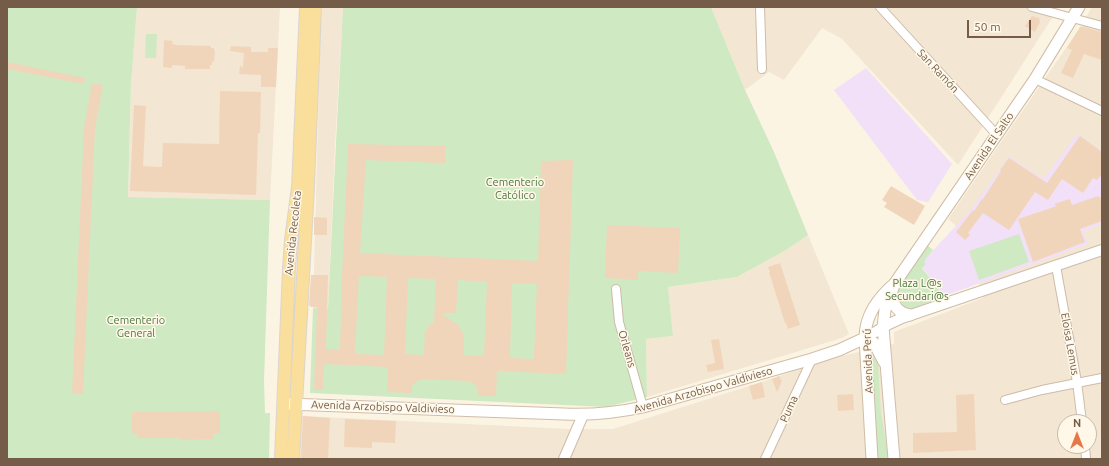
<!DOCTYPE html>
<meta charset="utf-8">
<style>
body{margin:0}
#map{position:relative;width:1109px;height:466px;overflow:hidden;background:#fcf4e3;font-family:Ubuntu,sans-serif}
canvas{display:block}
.frame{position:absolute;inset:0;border:8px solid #745c49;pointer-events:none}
.north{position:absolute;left:1057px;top:414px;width:40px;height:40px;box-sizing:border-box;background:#fff8e9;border:1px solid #c7baa9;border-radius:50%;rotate:0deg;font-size:11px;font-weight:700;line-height:16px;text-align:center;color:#745c49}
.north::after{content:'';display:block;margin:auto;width:14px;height:18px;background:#e57749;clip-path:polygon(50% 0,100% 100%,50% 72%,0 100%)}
.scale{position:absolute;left:967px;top:20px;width:64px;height:18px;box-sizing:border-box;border:2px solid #745c49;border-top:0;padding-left:5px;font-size:12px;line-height:14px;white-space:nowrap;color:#745c49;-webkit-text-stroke:3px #fff8e9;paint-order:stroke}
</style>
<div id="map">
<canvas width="1109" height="466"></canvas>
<div class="frame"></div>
<div class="north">N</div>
<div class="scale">50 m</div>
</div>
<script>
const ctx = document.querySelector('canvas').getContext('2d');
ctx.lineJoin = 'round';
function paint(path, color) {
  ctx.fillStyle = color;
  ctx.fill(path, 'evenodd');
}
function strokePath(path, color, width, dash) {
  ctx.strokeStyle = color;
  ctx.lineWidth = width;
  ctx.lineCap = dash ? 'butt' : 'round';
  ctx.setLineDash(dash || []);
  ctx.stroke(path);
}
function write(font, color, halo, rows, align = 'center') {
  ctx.font = font + ' Ubuntu,sans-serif';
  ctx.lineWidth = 3;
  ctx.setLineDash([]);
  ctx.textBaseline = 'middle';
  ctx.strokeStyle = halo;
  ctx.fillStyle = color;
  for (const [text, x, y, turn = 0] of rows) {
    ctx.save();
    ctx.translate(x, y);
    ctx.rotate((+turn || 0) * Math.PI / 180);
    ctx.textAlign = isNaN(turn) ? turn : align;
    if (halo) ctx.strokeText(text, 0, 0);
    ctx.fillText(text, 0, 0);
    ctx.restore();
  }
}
paint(new Path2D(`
 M137,7H280L270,200L128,197L131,84Z
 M321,7H343L335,146L328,309L313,308Z
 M711,7H1059L958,165L842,39L822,28L784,80L769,72L745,90Z
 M1092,7H1102V459H300L302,416L569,429H613L762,382L779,376L833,358L894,344V332L983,298L967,235L948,219L1077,32ZM1065,422H1089V446H1065Z
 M808,235L849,334L842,338L647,397L646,339L673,336L668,287L737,277L786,250Z`), '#f3e6d2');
paint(new Path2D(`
 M866,68L952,164L928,202L917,200L834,90Z
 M1077,134L1102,151V224L1083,231L1088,244L944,296L922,267L926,264L923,261L970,211L1009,157L1044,179Z`), '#f1e0f8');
paint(new Path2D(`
 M7,7H137L131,84L128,197L270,200L264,381L265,413H270L269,459H7Z
 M343,7H711L745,90L774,152L808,235L786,250L737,277L668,287L673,336L646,339L647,397L606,407L310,393L313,308L328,309L336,143Z
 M146,34H157L156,58H145Z
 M1019,234L1029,262L979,280L969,251Z
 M925,243L933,250L924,261L926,264L922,268L944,296L911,311L901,306L894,295Z
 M868,347L872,350L878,364L881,413L887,448V459H874Z`), '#cfe9c2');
paint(new Path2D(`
 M1032,16L1039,18L1040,22L1035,32L1025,26Z
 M1080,27H1084L1102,32V60L1084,54L1073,78L1061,73L1072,50L1067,48Z
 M164,40L173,41L172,44L177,45L211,46V48H214V51H215L214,62L212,61V65H210V69H185V66L172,65V68L163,67Z
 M231,46L251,47V52H268V48H278L276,87H261V75L239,74L240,66L243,67L244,53L230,51Z
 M7,62L85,78L84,84L7,69Z
 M92,83L103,85L95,129L83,394H72L84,127Z
 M220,91L261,92L260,133H258L256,195L130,191L134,105L146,106L143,166L162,167L163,143L219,144Z
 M1080,136L1102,152V174L1097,180L1093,178L1083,193L1062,179L1048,200L1035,192L1009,230L983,213L968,233L970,235L965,240L956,232L973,210L974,211L982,199H983L1001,171L1000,170L1009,158L1047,183Z
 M348,144L446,146L445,163L366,160L360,253L538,261L541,161L573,160L566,374L497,371L496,396H478V392L476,385L468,381L423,379L417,381L413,384L412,387L411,393L387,392L388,367L324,364L323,390H314L317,307H311L309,305L311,275H328L326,349L340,350L342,275ZM359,276L387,277L384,355L355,354ZM408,278L436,279L434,322L430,324L425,332L424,355L405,354ZM458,280L487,282L484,356L464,355V338L463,333L458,325L441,313H456ZM512,283L537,284L534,359L510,358Z
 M891,186L925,206L914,225L884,207L887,203L882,200Z
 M1098,196L1102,199V221L1080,229L1085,242L1033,262L1018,219L1057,206L1054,204L1070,199L1072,205Z
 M314,217L327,218V235H314Z
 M607,225L680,228L678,273L638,271V280L605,278Z
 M780,263L800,325L788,329L786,323H785L769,272H770L768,267Z
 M719,339L724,369L708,372L706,365L715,363L711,340Z
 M779,376L782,381L777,392L772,379Z
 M762,382L765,397L753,400L749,386Z
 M853,394L854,410L838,411L837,395Z
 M974,394L976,450L913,453V433L957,432L956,395Z
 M220,411V433H214V439L179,440V438H137V434H132V412Z
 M303,416L330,418L328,459H301Z
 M345,419L396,421L395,443L372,442V448L344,447Z`), '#f1d5bb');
const minor = new Path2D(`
 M760,7L762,69
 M880,7L997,135
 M1032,7L1102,26
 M1035,79L1102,111
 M1056,266L1077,382L1082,422
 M616,289L619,322L643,407
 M1005,400L1042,390L1102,378
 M1085,446L1086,459
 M765,459L812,359`);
const tertiary = new Path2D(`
 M865,338L889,324L902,318L1102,250
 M564,459L583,415`);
const secondary = new Path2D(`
 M892,293C892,305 898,313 910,315
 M865,338L874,343L884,362
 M287,404L564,414C591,415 616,413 643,407L812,359L839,350L865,338
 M872,459L865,338C865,315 878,298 895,283L1035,79L1079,7
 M894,459L883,327L885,310L894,285`);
const primary = new Path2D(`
 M281,459L289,268L291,240L298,187L306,7
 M293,459L308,187L315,7`);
strokePath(minor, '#cdbcaa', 10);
strokePath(tertiary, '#cdbcaa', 12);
strokePath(secondary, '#d0bda7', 13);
strokePath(primary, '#dbd5d0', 14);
strokePath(minor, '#fff', 8);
strokePath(tertiary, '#fff', 10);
strokePath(secondary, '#fff', 11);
strokePath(primary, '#fade9c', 12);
write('11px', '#745c49', '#fff8e9', [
 ["San Ramón",938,71,47],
 ["Avenida El Salto",989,146,-56],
 ["Avenida Recoleta",293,233,-84],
 ["Eloisa Lemus",1070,344,80],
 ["Orleans",627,349,74],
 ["Avenida Perú",868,361,-92],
 ["Avenida Arzobispo Valdivieso",703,390,-16],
 ["Avenida Arzobispo Valdivieso",383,407,2],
 ["Puma",789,409,-65]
]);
write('11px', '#4e7942', '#fff8e9', [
 ["Cementerio",515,182],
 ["Católico",515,195],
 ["Plaza L@s",917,283],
 ["Secundari@s",917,296],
 ["Cementerio",136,320],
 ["General",136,333]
]);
</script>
